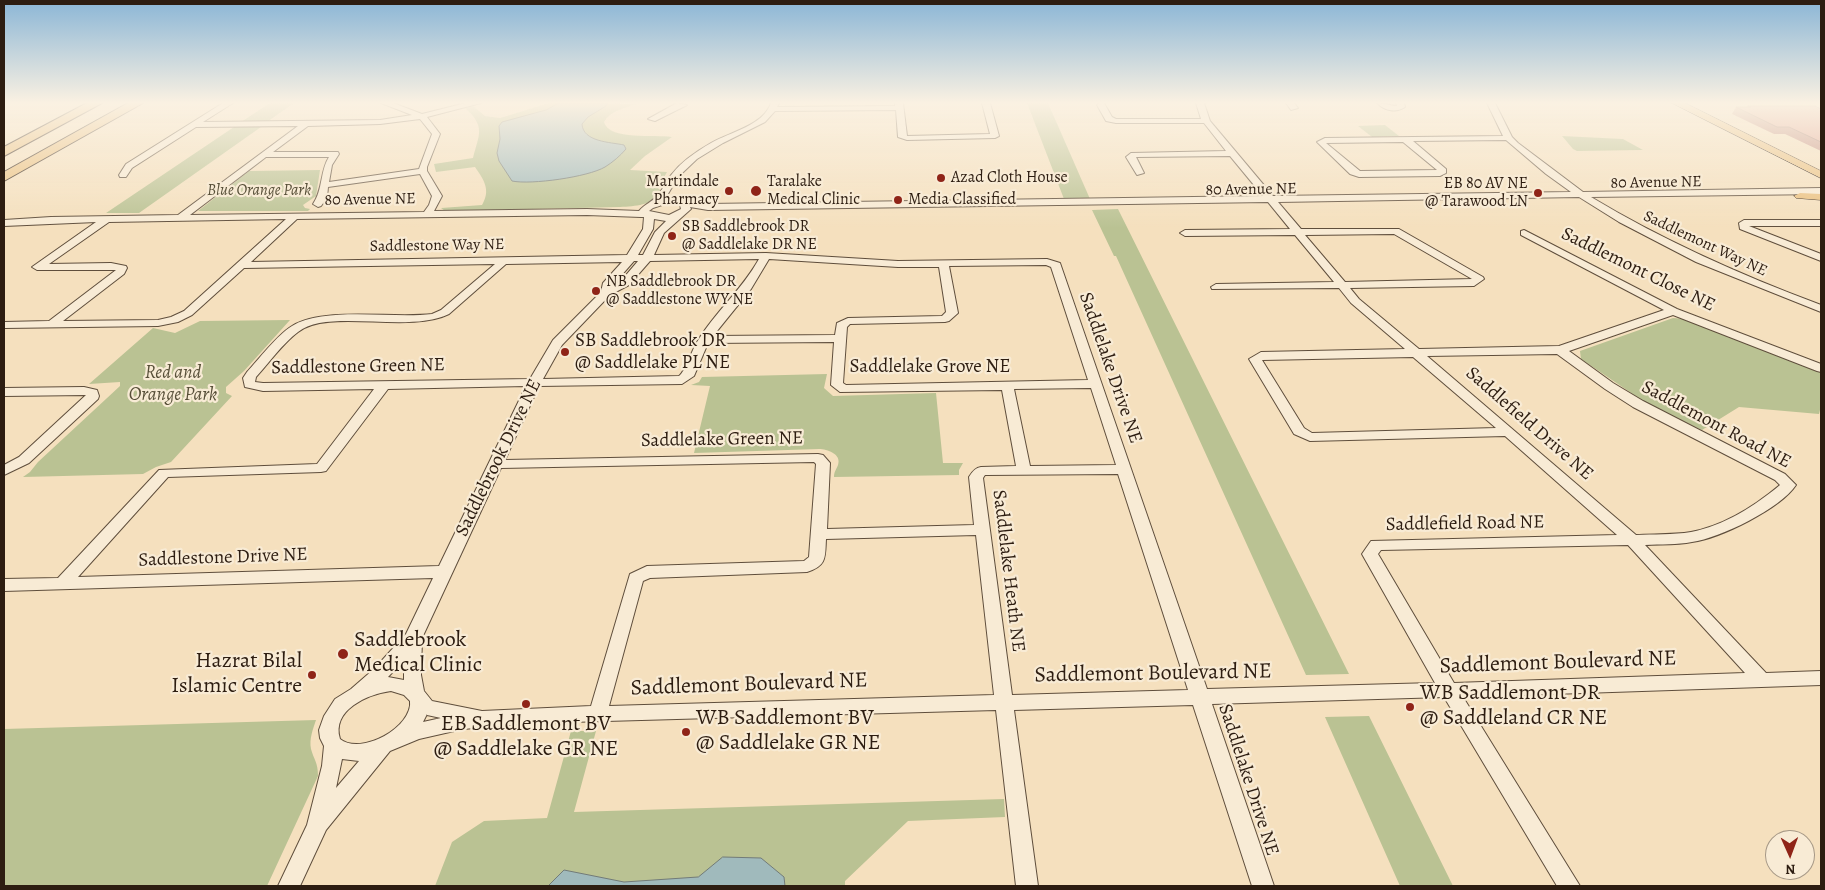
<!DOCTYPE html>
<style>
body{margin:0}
#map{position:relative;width:1825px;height:890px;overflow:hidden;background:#f5e0be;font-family:Alegreya,serif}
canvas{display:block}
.frame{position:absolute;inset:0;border:5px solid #2d1d11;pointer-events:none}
.north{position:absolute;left:1765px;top:830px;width:50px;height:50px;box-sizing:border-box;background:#f8ebd5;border:1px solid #a79987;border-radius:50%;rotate:178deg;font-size:14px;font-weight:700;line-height:20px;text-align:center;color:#2d1d11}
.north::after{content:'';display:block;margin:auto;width:18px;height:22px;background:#8f2418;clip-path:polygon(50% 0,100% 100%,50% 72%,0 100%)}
</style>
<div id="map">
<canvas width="1825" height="890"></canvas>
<div class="frame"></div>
<div class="north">N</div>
</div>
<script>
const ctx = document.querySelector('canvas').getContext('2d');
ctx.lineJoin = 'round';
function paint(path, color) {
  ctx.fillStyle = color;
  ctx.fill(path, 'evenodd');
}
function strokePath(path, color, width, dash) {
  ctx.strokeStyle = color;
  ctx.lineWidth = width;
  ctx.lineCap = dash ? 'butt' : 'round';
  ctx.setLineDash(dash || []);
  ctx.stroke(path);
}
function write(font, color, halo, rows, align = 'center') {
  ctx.font = font + ' Alegreya,serif';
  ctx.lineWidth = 4.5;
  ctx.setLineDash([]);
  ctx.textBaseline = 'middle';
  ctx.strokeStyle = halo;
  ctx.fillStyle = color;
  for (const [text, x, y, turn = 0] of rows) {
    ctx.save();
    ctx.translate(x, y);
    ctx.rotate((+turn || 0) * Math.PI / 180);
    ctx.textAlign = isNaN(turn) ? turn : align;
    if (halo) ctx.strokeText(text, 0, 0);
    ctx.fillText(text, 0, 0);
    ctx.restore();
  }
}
paint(new Path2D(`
 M270,103H294L267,122H241Z
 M549,103L636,104C625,108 610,111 604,122C609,141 656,134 672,137L645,156L630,170L667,172L658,188L661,191C651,206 636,206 620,207L445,211L441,208L482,205C491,190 484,180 475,167L436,172L434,164L473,158C479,134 486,127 465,108L473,106L485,116L500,118Z
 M1027,103H1048L1090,199H1064Z
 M1385,125L1399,136L1372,137L1358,126Z
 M234,127H261L139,213H106Z
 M1562,136L1623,139L1643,150L1577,151L1573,149Z
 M320,170L316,196L303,205L305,208L310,209L308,211H198L249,171Z
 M1118,209L1349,674L1306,675L1116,256H1114L1092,210Z
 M1673,318L1687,319L1821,372V406L1819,414L1739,407L1702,430L1643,401L1581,359L1580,351Z
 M290,320L244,371L226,387V393L232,396L171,462L156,467L143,474L23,477L30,472L38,462L120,386V382L89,384L153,328L175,333L200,321Z
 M827,374L824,388L833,396L936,393L943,463H963L959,470V475L834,477C834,472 836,470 838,465C842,454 827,449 819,449L694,453L710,386L691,385L699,382L702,377Z
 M1369,716L1453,886H1400L1325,717Z
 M316,720C313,729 309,739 311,749C314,760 318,762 318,776L267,886H4V729Z
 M571,731H596L574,812L1004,799L1005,817L908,821L845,881V886H435L452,842L484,821L547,818Z`), '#bac293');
const water = new Path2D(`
 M559,103H608L606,106L588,117L582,124C583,142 610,142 624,145L626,149C620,156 613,162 605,167C588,177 531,185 512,181L499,161L497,153L500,139L499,126L502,122L546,110Z
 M723,857L761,858L784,877L785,886H548L564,870L624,882L698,877Z`);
paint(water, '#a0babc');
strokePath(water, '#727b78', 1);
const minor = new Path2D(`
 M223,103H233L203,122L380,120L412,115L381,103H393L422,114L466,103H481L427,117L440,134L427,167V171L442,196L434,211L587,209L639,211C645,204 652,202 657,196C663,190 666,181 672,174C682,161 697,151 711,143C730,132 763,126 771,103H779L777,107L895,106V103H903L907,136L990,134L982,103H990L999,136L995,138L907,140L898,137L896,110L775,111L765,122L723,143L697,159L678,177L665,199L708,204L1263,196L1230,156L1136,157L1144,173L1137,175L1126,157L1131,153L1226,151L1204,123H1116L1106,121L1097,105L1099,103H1104L1112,117L1116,119H1201L1196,103H1204L1210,121L1273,196L1571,192L1546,174L1506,140L1413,141L1446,169V173L1440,176L1359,177L1350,174L1317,142L1325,138L1503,136L1487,103H1495L1512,137L1518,143L1583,192L1821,188V194L1591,197C1664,241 1741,275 1821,305V312L1696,262L1619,222L1579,197L1278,202L1301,229H1399L1483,277L1484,279L1474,286L1350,288L1359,299L1419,349L1559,346L1664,310L1521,235V231L1524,230L1677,309L1821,364V372L1817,371L1673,315L1569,351L1613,383L1643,401L1785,474L1796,485C1780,509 1720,538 1692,542C1677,545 1661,544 1645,545L1766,673L1821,671V685L1463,697L1580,886H1557L1444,697L1212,704L1274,886H1252L1193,705L1014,710L1038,886H1016L996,710L535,723L463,729L419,739L390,751L326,830L300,886H278L307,825L322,766L324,746L320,738L319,730L324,716L335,699L351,689L374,669L406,634L433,578L4,591V579L58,578L159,470L317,464L374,389L263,391L245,387L243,378L247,372C258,360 278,334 292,326C325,306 393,319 432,314L441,310L495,264L244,268L192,315L178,322L158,326L4,328V322L49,321L116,270H37L32,267L96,222L4,226V220L51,217L178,215L298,126L196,127L132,168L126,177H120L119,175L126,164ZM420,119L432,134L419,169L329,182L332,165L339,154L338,152H273L308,126L380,124ZM1326,143L1403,142L1437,170L1360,171ZM266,157H329C320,171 323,190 313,204L318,207L321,206L327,198L328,187L420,174L432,196L429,205L424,212L190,215ZM1268,202L1290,229L1185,230L1180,233L1185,236L1295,235L1334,282L1216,284L1211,287L1212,289L1339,288L1351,303L1405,349L1261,352L1249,359L1294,434L1310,441L1505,436L1617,535L1371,541L1362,554L1435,683L1207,689L1060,263L1047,259L898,261L766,253L654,255L664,233L691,209L690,207L708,210ZM665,204L680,205L681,209L669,215L649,211L653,208ZM587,215L641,217H644L643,229L627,255L251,262L297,219ZM286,219L184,311L171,317L158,320L63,321L124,274L127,268L126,266L111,263L49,264L109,222ZM654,219L666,221L655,232L643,255H638L653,229ZM1394,234L1472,279L1345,282L1305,235ZM759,259C742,290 714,313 697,342C692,350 685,372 679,376L543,379L562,345L610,295L629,285L650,261ZM769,259L898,267H939L946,312L942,316L848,318L837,323L835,335L713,336L751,289ZM634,261H638L621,281L613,285ZM622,262L603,283L601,292L553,340L530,379L263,383L255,382L256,377C269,363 282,344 298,332C327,308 409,334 449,314L506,264ZM1046,265L1051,267L1088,380L846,385L843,383L847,327L850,324L945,322L949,321L958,313L949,266ZM834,342L831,385L840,392L1002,390L1016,466L981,467C975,468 972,472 969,477L974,525L827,529L830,463L823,455L818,454L505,460L539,386L682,384L694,376L708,343ZM1557,354L1605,389L1633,407L1775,480L1780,485C1755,506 1723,526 1691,532C1673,535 1653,534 1636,535L1427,356ZM1413,357L1496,428L1312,433L1304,428L1262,360ZM526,386L439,566L78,577L168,477L321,472L326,471L388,389ZM1091,388L1116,465L1030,466L1014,389ZM814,462L816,464L809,557L804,561L647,566L630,574L591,706L482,711L432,701L424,691L421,675L422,638L501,468ZM1118,474L1188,690L1012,695L983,478L985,475ZM976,535L994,695L609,706L643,581L650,578L807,572C827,566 825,557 826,539ZM1628,545L1745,673L1454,683L1378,554L1381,550ZM404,660V680L388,677ZM391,691L404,695L410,701C413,727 361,756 340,739C331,710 368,694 391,691ZM427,714V715L441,718L423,722ZM342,759L359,761L336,788Z
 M677,103L687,105L655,121L648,119Z
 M1286,103H1294L1298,108L1291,110Z
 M1377,103C1385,103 1390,106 1397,106L1396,103H1404L1405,107C1396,113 1385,111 1377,103Z
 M1744,220H1821V226H1749L1821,254V261L1740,229L1739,223Z
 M84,387L97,390L99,396L98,399L29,463L4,475V465L19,457L86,395L4,396V388Z`);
const major = new Path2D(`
 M1672,103H1685L1821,171V178Z
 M1800,193L1821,194V200L1796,198L1794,196Z`);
const highway = new Path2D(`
 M87,103H102L4,156V147Z
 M128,103H143L4,181V172Z`);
strokePath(minor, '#5f4e3c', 2);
strokePath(major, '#2d1d11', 1);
strokePath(highway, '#2d1d11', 2);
paint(minor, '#f8ebd5');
paint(major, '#eac07f');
paint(highway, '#eac07f');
paint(new Path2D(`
 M1748,106L1821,109V151L1785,134H1774L1732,114L1736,107H1747Z`), '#c28b7f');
const building = new Path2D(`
 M1748,106H1815L1821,109V142L1789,127H1777L1736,107H1750Z`);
paint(building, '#e2a294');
strokePath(building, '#9e7168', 1);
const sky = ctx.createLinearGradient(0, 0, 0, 228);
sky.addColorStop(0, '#8bb6d6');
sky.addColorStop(0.45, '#faf1e2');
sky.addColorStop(1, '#faf1e200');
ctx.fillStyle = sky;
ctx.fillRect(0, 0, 1825, 228);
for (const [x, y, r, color] of [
 [941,178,5,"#8f2418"],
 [729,191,5,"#8f2418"],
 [756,191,6,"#8f2418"],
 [1538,193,5,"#8f2418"],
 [898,200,5,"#8f2418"],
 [672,236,5,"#8f2418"],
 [596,291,5,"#8f2418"],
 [565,352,5,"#8f2418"],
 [343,654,6,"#8f2418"],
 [312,675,5,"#8f2418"],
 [526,704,5,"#8f2418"],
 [1410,707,5,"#8f2418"],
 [686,732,5,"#8f2418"]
]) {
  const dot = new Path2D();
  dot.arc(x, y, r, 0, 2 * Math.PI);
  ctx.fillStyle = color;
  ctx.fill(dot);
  strokePath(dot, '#f8ebd5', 2);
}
write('16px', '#2d1d11', '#f8ebd5', [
 ["Azad Cloth House",951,178],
 ["Martindale",719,182,"right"],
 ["Pharmacy",719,200,"right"],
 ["Taralake",767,182],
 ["Medical Clinic",767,200],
 ["EB 80 AV NE",1528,184,"right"],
 ["@ Tarawood LN",1528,202,"right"],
 ["Media Classified",908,200],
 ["SB Saddlebrook DR",682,227],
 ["@ Saddlelake DR NE",682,245],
 ["NB Saddlebrook DR",606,282],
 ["@ Saddlestone WY NE",606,300]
], 'left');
write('16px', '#2d1d11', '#f8ebd5', [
 ["80 Avenue NE",1656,183,-1],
 ["80 Avenue NE",1251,190,-1],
 ["80 Avenue NE",370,200,-1],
 ["Saddlemont Way NE",1705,244,25],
 ["Saddlestone Way NE",437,246,-1]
]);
write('italic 16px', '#574f38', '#f8ebd5', [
 ["Blue Orange Park",259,191]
]);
write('19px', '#2d1d11', '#f8ebd5', [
 ["Saddlemont Close NE",1638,270,26],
 ["Saddlestone Green NE",358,367,-1],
 ["Saddlelake Grove NE",930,367],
 ["Saddlelake Drive NE",1110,368,71],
 ["Saddlefield Drive NE",1529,424,41],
 ["Saddlemont Road NE",1716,425,28],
 ["Saddlelake Green NE",722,440,-1],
 ["Saddlebrook Drive NE",499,458,-64],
 ["Saddlefield Road NE",1465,524,-1],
 ["Saddlestone Drive NE",223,558,-2],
 ["Saddlelake Heath NE",1008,571,83],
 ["Saddlelake Drive NE",1248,780,72]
]);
write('19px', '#2d1d11', '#f8ebd5', [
 ["SB Saddlebrook DR",575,341],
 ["@ Saddlelake PL NE",575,363]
], 'left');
write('italic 19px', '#574f38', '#f8ebd5', [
 ["Red and",173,373],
 ["Orange Park",173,395]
]);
write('22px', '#2d1d11', '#f8ebd5', [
 ["Saddlebrook",354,641],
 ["Medical Clinic",354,666],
 ["Hazrat Bilal",302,662,"right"],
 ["Islamic Centre",302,687,"right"],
 ["WB Saddlemont DR",1420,694],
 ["@ Saddleland CR NE",1420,719],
 ["WB Saddlemont BV",696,719],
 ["@ Saddlelake GR NE",696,744],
 ["EB Saddlemont BV",526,725,"center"],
 ["@ Saddlelake GR NE",526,750,"center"]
], 'left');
write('22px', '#2d1d11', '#f8ebd5', [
 ["Saddlemont Boulevard NE",1558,663,-2],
 ["Saddlemont Boulevard NE",1153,674,-1],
 ["Saddlemont Boulevard NE",749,685,-2]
]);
</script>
